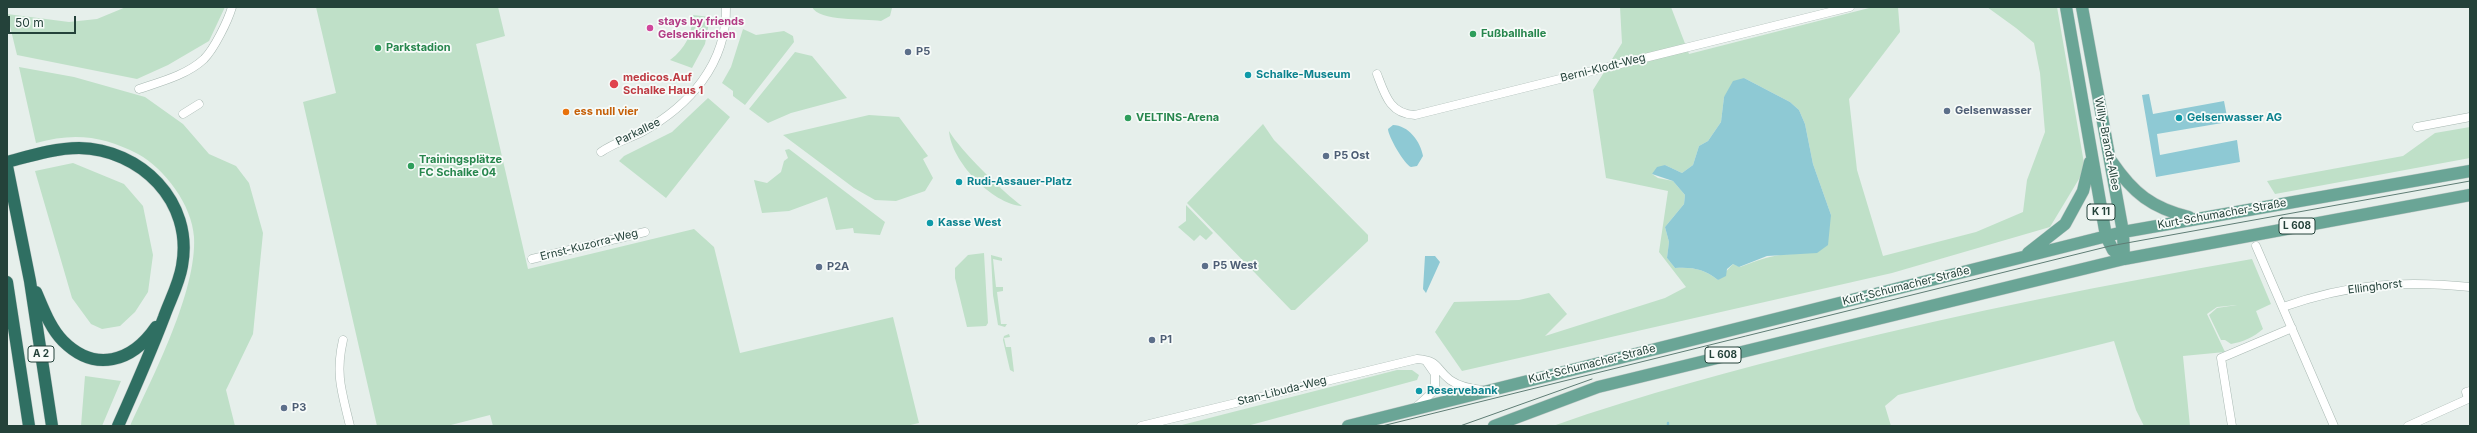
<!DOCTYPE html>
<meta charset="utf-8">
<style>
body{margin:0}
#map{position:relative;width:2477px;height:433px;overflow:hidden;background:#e6efeb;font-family:Inter,sans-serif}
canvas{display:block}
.frame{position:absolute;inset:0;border:8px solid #24423a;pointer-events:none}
.scale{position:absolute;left:8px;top:16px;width:68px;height:18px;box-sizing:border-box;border:2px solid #24423a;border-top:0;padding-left:5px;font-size:12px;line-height:14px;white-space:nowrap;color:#24423a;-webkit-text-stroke:3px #f7fbf9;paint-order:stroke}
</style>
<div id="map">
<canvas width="2477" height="433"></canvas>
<div class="frame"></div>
<div class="scale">50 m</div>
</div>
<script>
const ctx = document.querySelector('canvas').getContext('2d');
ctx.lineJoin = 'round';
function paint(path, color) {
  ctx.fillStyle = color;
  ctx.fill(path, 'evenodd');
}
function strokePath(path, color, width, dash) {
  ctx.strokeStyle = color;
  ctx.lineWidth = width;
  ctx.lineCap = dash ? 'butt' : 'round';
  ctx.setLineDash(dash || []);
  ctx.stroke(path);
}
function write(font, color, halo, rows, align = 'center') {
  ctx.font = font + ' Inter,sans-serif';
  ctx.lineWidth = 3.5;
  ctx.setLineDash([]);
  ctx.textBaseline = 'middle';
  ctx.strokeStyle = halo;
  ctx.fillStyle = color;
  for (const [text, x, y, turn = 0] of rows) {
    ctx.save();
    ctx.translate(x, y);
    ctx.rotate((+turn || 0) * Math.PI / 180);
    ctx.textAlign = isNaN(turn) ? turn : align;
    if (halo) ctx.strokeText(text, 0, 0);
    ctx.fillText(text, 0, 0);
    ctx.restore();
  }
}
paint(new Path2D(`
 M126,7H225L209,41L168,65L137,79L17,55L7,14L69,22L97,19Z
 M316,7H498L505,36L476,44L528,269L694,229L714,247L740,353L893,317L919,423L906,426H493L490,415L447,426H377L303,102L336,93Z
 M812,7H891L892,8L890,16L881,21C864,18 819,22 812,7Z
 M1620,7H1671L1689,54L1873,7H1898L1900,32L1849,99L1857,170L1883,256L1976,232L2023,212L2027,180L2045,132L2040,73L2034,43L2016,28L1987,7H2057L2085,169L2050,227L1892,273L1462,371L1435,332L1454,302L1519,300L1549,293L1567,314L1545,336L1665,298L1686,287L1659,252L1668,191L1606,178L1593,90L1622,43ZM1744,78L1790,102L1799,110L1805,124L1813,164L1831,215L1799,254C1777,253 1760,259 1740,267L1733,264L1718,280C1704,269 1693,267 1675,268L1667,258L1669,242L1665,227L1684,204L1685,195L1673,181L1658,178L1652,174L1665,165L1682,173L1693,165L1699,146L1708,141L1721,122L1724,97Z
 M693,15L710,17L705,44L692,68L670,60C686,48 692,34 693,15Z
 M743,29L756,35L784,31L793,36L794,42L745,105L733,96V91L722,83L731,67Z
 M795,52L812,56L847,98L791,113L768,123L749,109Z
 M19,67L74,77L145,97L183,124L209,154L236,166L249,183L263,233L253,334L226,390L235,426H130C153,376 197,291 194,237C192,205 165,169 138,154C104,136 74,132 36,143Z
 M708,98L730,117L666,198L619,161L624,156L672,132Z
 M869,115L899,117L928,156L923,159L933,178L925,191L896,201L875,200L854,188L783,135Z
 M1263,124L1274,140L1368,235V241L1295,310H1291L1187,203Z
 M2470,127V158L2275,194L2267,181L2403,156L2435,133Z
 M949,131C960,150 1004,193 1022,206C992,204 951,161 949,131Z
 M789,149L885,222L880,235L854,233L853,228L836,230L827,197L789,211L762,213L754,180L767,183L781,172L784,161L788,158L785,150Z
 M73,163L124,184L143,206L153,255L148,292L135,312L120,326L102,329L91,324L72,298L35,171Z
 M1186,205L1213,233L1206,240L1200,235L1194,241L1178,227L1186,221Z
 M984,253L988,323L986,326L967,327L955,278V268L968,255Z
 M991,255L1002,258V261L993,259L996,287H1003V291L997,292L1001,324H1007L1005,327L998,325L993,295Z
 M2252,259L2271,304L2256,311L2263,329C2254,337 2243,342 2231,344L2225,340H2221L2209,315L2217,308L2237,305L2217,307L2207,314L2225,352L2183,356L2190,426H2144L2136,410L2114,341L1898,395L1885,406L1891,426H1553C1643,394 1735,370 1827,347C1968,312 2109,284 2252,259Z
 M1009,334L1010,337L1004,338L1006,347H1011L1014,372L1010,370L1003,340L1004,336Z
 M1397,370H1412L1419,375L1417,380L1247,426H1178Z
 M85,376L121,381L102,426H81Z`), '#bfe0c8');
paint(new Path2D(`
 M1744,78L1790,102L1799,110L1805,124L1813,164L1831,215L1828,245L1817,253L1767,256L1739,267L1733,264L1727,269L1726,276L1718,280C1704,269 1693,267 1675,268L1667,258L1669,242L1665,227L1684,204L1685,195L1673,181L1652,174L1657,167L1665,165L1682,173L1693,165L1699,146L1708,141L1721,122L1724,97L1733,81Z
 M2149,94L2153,114L2224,101L2228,122L2157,134L2160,155L2237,140L2240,162L2156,177L2142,95Z
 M1393,125C1408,125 1421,142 1423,156L1417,166L1411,167C1404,164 1388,136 1388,129Z
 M1425,256H1435L1440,262L1426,293L1423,289Z`), '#8ec9d4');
strokePath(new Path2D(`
 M1668,423V426`), '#8ec9d4', 2.5);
const street = new Path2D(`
 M1377,74C1385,95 1390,114 1415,115L1850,7
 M139,89C160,82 187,75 204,59C214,49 228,21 232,7
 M183,114L199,104
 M2417,127L2470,117
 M601,152C614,143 628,139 642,132C689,106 727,64 726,7
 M2256,246L2334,426
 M532,259L645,232
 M2283,307C2348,284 2402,280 2470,287
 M343,340C335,375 342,392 350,426
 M1415,408L1435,390V374L1426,361
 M1141,426L1417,359C1440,361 1434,367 1450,380C1460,387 1472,389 1483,390
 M2232,426L2221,358L2292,328
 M2408,426L2468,399L2466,392L2470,391`);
const primary = new Path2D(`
 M2066,7L2106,236L2113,250L2124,259
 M2082,7L2123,232L2124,259
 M2112,162C2133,193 2152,208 2189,217
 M2028,253L2065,224L2083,191L2090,162
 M1348,426L2123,232L2470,171
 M1494,426L1598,387L2124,259L2470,195`);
const highway = new Path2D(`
 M7,162C30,156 55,148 79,148C140,149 194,201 182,266C179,284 170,300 164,317C150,354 134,390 118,426
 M7,166L30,281L52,426
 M7,282L29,426
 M36,292C43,308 50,328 63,341C95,373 132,362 156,327`);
strokePath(street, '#a8b8b2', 9);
strokePath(primary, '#c2cac8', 13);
strokePath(highway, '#c2cac8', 13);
strokePath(street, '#fff', 8);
strokePath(primary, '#6aa596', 12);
strokePath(highway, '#2f6f62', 12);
strokePath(new Path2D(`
 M1382,426L2110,246L2470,181
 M1460,426L1592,379`), '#5f7d75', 1);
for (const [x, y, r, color] of [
 [650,28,4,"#d1479c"],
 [1473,34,4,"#2e9e5b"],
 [378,48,4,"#2e9e5b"],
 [908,52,4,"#5c6f8a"],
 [1248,75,4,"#0f9aa8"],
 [614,84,5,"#e0444e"],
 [1947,111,4,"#5c6f8a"],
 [566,112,4,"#e8710a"],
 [1128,118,4,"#2e9e5b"],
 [2179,118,4,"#0f9aa8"],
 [1326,156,4,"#5c6f8a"],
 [411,166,4,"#2e9e5b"],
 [959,182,4,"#0f9aa8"],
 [930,223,4,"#0f9aa8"],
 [1205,266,4,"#5c6f8a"],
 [819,267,4,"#5c6f8a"],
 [1152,340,4,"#5c6f8a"],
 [1419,391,4,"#0f9aa8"],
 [284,408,4,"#5c6f8a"]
]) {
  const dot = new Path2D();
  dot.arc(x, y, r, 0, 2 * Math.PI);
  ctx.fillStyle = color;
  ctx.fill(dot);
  strokePath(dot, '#f7fbf9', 1.5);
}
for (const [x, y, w] of [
 [2101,212,28],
 [2297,226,36],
 [41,354,26],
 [1723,355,36]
]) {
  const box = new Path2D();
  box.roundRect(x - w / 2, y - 8, w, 16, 3);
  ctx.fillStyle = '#f7fbf9';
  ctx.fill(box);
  strokePath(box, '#24423a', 1);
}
write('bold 10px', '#24423a', null, [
 ["K 11",2101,212],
 ["L 608",2297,226],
 ["A 2",41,354],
 ["L 608",1723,355]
]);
write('bold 11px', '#b23c85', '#f7fbf9', [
 ["stays by friends",658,22],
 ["Gelsenkirchen",658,35]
], 'left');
write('bold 11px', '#27864d', '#f7fbf9', [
 ["Fußballhalle",1481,34],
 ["Parkstadion",386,48],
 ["VELTINS-Arena",1136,118],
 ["Trainingsplätze",419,160],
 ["FC Schalke 04",419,173]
], 'left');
write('bold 11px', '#4e5e75', '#f7fbf9', [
 ["P5",916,52],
 ["Gelsenwasser",1955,111],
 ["P5 Ost",1334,156],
 ["P5 West",1213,266],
 ["P2A",827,267],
 ["P1",1160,340],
 ["P3",292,408]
], 'left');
write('11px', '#24423a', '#f7fbf9', [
 ["Berni-Klodt-Weg",1603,68,-14],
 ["Parkallee",638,132,-26],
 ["Willy-Brandt-Allee",2107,144,79],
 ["Kurt-Schumacher-Straße",2222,214,-10],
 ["Ernst-Kuzorra-Weg",589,245,-14],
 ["Kurt-Schumacher-Straße",1906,286,-14],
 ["Ellinghorst",2375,287,-7],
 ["Kurt-Schumacher-Straße",1592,364,-14],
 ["Stan-Libuda-Weg",1282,391,-14]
]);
write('bold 11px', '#0d838f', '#f7fbf9', [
 ["Schalke-Museum",1256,75],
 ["Gelsenwasser AG",2187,118],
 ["Rudi-Assauer-Platz",967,182],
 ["Kasse West",938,223],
 ["Reservebank",1427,391]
], 'left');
write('bold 11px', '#be3a42', '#f7fbf9', [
 ["medicos.Auf",623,78],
 ["Schalke Haus 1",623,91]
], 'left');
write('bold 11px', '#c56008', '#f7fbf9', [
 ["ess null vier",574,112]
], 'left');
</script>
